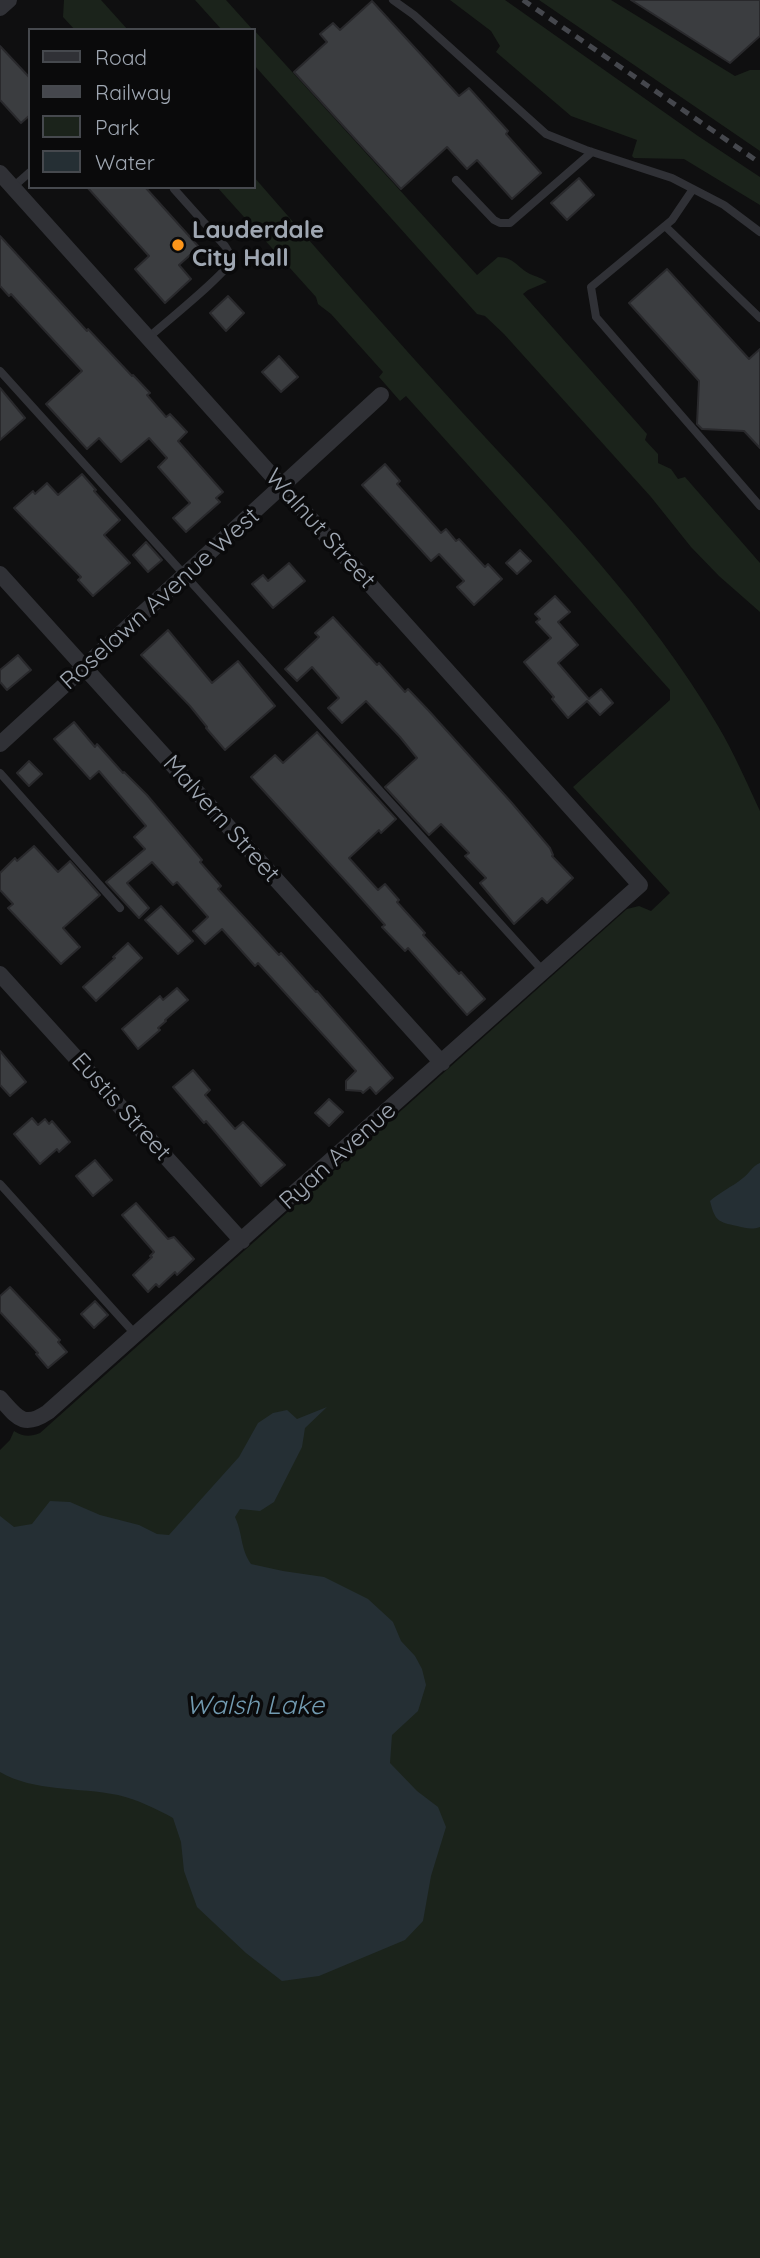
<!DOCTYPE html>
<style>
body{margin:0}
#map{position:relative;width:760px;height:2258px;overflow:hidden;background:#0f0f10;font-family:Quicksand,sans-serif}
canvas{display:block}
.legend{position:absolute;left:28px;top:28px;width:228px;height:161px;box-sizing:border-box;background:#0a0a0b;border:2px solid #46494e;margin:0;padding:9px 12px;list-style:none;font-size:21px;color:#9fa7b2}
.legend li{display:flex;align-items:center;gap:14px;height:35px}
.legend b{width:35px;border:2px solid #46494e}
</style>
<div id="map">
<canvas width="760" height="2258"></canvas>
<ul class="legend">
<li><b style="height:9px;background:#303136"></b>Road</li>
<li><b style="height:9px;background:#45474d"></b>Railway</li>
<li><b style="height:19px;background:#1b231b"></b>Park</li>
<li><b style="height:19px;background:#252f34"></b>Water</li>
</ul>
</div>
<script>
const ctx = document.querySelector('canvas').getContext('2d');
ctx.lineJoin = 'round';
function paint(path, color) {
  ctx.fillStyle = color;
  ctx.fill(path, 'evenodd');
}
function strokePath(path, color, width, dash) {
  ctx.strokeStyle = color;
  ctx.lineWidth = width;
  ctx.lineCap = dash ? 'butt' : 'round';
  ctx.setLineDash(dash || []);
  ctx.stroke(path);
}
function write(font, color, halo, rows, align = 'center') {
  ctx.font = font + ' Quicksand,sans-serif';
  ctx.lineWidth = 7;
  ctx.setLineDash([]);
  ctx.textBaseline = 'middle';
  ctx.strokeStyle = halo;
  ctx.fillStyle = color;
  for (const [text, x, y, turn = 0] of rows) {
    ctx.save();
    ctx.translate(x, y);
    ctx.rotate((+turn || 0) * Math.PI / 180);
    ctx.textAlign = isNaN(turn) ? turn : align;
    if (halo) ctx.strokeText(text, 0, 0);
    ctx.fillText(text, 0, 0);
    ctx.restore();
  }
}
paint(new Path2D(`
 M64,0H101L128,30H75L63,17Z
 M195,0H226L253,30H222Z
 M450,0H505L698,136L760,177V205L684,159L634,158L632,156L637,140L571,116L496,52L500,46L491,31Z
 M539,0H611L735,76L750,70H760V151Z
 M254,30L477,275L498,257C514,257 518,268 530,274C537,277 542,278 547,282L528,290L523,294L647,434L645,440L658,454V463L671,469L678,479L685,477L760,563V612L719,576L691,547L651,497L504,334L485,316L477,314L254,65Z
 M254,177C322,255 391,334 461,411C553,511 649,608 718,726C734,753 747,783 760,811V2258H0V1450L10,1440L14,1431C24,1437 30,1437 40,1433L627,909L639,906L651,911L670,893L573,787L670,700V690L406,396L400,401L379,377L383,372L331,314L318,304L316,297L217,187H254Z`), '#1b231b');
paint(new Path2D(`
 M760,1163V1227C751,1230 746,1228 737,1226C718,1222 715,1221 710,1201C720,1192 732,1187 743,1178C750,1173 752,1166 760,1163Z
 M327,1407L305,1428L302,1447L274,1502L260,1511L240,1509L235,1517C243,1534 240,1548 251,1564L283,1571L324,1577L368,1599L393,1622L401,1641L415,1656L422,1669L426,1685L418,1711L392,1735L390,1763L417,1791L438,1807L446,1827L431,1876L423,1921L405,1940L319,1976L282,1981L246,1953L197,1907L184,1871L181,1842L173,1818C155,1808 138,1800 118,1795C79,1787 34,1792 0,1772V1516L14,1527L32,1524L50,1501L70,1502L100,1515L139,1525L157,1534L169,1535L239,1457L258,1423L273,1413L287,1410L297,1419Z`), '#252f34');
const building = new Path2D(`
 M631,0H760V36L730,63Z
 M372,1L459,96L469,88L508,131L506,134L541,173L512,199L477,160L467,169L447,147L401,189L294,72L327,42L320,34L333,23L340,30Z
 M0,46L30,78V115L21,123L0,100Z
 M579,178L594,195L567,220L551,203Z
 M87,187H145L199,247L179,265L191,279L165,303L135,269L149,256Z
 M0,236L87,331L88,329L132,376L133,375L150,393L147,395L166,417L170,414L187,432L178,441L223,492L216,498L220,502L186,532L173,518L190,503L158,467L167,458L149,438L121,462L99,438L87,449L46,404L82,371L11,294L9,296L0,286Z
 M667,269L749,359L760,349V448L744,431L702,429L697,424L699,381L629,303Z
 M228,296L244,313L226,331L210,313Z
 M279,356L298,377L281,392L262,372Z
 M0,388L25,418L0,440Z
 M385,464L400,481L397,484L441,533L446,529L456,541L459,539L485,567L488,564L502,579L474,605L457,587L464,581L439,554L431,561L362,485Z
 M82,474L96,490L94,491L120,520L104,535L130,563L93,596L78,580L81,577L14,508L33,491L35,494L47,483L58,495Z
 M146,542L162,560L148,572L133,555Z
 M520,550L531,561L517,574L506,563Z
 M289,563L305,581L273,608L252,584L263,575L268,581Z
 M555,596L570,612L558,622L578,645L558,663L589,699L601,689L613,703L600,715L587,701L568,718L552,699L554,697L524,662L551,638L536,622L540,619L535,614Z
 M333,617L377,665L379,663L405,692L408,689L429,711L511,802L550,848L553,855L552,856L573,878L547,903L542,898L514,924L480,883L486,878L465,856L469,853L441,824L429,835L385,787L417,758L400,737L366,701L342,723L328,708L339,698L312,667L297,681L285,669L319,637L315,633Z
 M168,630L212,683L238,661L275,706L225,750L206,728L207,727L190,706L141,655Z
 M18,655L31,670L7,690L0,682V670Z
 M74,722L95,747L97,744L123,773L124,772L147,795L202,860L200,862L221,886L218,889L279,955L281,953L316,992L317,991L393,1078L376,1094L370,1087L363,1093L361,1091L346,1090V1081L356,1071L258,963L255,966L222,929L205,944L193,931L208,917L177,882L173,885L152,862L127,883L149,908L139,918L106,882L145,849L134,837L146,826L99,771L90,779L54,739Z
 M317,732L396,819L381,833L379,830L349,858L378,890L385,884L399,900L397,902L425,933L423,935L459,974L461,972L485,999L467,1015L408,948L405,951L382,927L385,925L352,888L251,777L275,755L283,763Z
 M29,761L42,774L29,786L17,773Z
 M34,846L58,872L70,861L100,895L63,928L80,947L61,964L8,908L13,904L0,890V873L15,858L17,861Z
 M161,906L193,941L178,954L145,920Z
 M128,943L142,958L96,1001L83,987L115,958L113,957Z
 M177,988L188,1000L165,1020L166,1021L158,1028L160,1030L138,1049L122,1029L160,996L163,1000Z
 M0,1051L26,1082L10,1096L0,1085Z
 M193,1070L210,1090L205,1095L235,1129L243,1122L285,1165L261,1186L206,1121L204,1123L173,1087Z
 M329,1099L343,1112L329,1126L315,1113Z
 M32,1118L38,1125L45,1119L49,1124L52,1121L70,1142L59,1152L57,1149L40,1164L14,1134Z
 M95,1160L112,1180L93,1196L76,1176Z
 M136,1203L168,1239L174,1237L194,1259L177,1275L175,1272L159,1287L156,1284L148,1292L133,1275L152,1257L150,1256L154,1252L122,1215Z
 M10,1287L60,1340L58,1342L67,1352L48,1368L36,1354L38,1353L0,1312V1296Z
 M95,1301L108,1315L94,1328L81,1314Z`);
paint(building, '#3b3d40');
strokePath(building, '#29292c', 2);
strokePath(new Path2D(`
 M393,0L414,15L546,134L586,150L672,178L724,205L760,232
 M456,180L494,220L500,223H510L592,152
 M13,187L30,172
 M693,189L672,220L591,287L596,317L760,506
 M665,226L760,318
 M148,338C161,326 226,274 230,262C232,256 228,251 225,246L174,189
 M0,371L543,971
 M0,773L120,908
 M0,1184L136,1335`), '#303136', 8);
strokePath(new Path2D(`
 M0,8L9,0
 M0,173L640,885L48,1412C23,1429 17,1417 0,1398
 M0,574L442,1063
 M0,744L381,395
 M0,974L242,1241`), '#303136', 16);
strokePath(new Path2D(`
 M523,0L760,163`), '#45474d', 5, [9, 7]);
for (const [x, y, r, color] of [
 [178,245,7,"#fe961a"]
]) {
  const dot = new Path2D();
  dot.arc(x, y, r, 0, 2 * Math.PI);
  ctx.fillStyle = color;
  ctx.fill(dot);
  strokePath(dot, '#0a0a0b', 2.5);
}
write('bold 24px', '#9fa7b2', '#0a0a0b', [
 ["Lauderdale",192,231],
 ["City Hall",192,259]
], 'left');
write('24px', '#9fa7b2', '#0a0a0b', [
 ["Walnut Street",320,529,48],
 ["Roselawn Avenue West",160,599,-42],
 ["Malvern Street",221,819,48],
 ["Eustis Street",121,1107,48],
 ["Ryan Avenue",338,1156,-42]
]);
write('italic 26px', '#729bb1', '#0a0a0b', [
 ["Walsh Lake",255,1706]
]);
</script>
